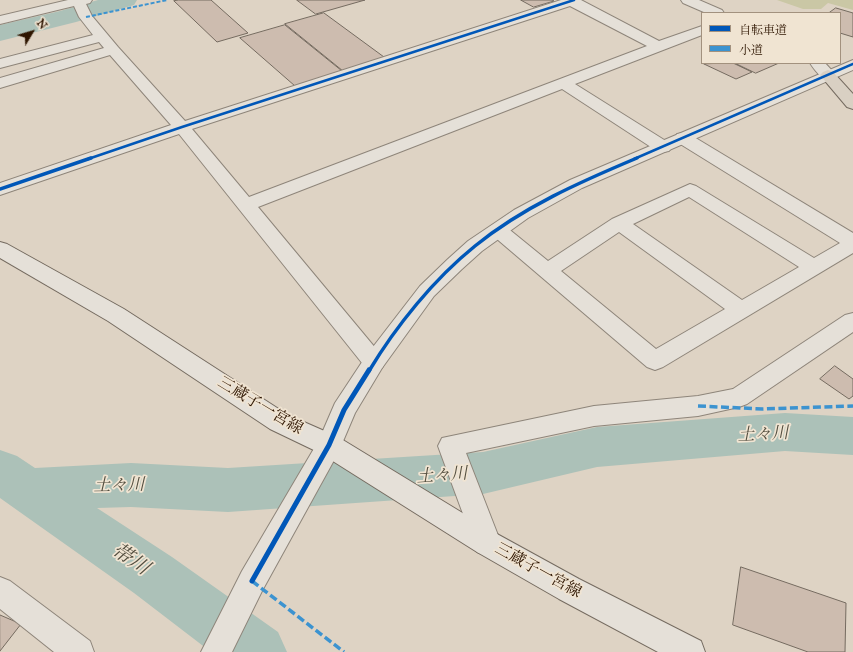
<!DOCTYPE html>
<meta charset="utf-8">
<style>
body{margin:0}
#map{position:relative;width:853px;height:652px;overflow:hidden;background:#ded3c4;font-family:"IM FELL Great Primer","Noto Serif JP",serif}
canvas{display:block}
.legend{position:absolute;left:701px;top:12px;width:140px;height:52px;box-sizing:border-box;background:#f0e4d2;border:1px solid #a2917e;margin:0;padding:5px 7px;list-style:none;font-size:12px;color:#2e1500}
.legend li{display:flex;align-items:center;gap:8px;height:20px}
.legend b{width:20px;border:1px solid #a2917e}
.north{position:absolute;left:12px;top:12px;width:40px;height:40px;-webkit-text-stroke:3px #f0e4d2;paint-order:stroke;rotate:52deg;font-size:11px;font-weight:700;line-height:16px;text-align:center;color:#2e1500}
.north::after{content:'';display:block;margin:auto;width:14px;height:18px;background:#2e1500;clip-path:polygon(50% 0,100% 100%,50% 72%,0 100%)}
</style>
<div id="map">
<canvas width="853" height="652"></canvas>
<ul class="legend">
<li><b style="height:5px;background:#0057b8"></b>自転車道</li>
<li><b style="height:5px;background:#3c93d0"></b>小道</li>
</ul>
<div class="north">N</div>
</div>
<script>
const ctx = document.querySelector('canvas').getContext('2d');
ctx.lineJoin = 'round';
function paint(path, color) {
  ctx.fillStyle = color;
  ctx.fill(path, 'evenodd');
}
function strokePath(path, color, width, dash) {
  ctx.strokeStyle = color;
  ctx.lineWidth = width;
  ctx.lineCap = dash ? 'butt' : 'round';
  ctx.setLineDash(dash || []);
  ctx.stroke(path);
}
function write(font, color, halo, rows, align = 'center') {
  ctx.font = font + ' "IM FELL Great Primer","Noto Serif JP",serif';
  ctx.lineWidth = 3.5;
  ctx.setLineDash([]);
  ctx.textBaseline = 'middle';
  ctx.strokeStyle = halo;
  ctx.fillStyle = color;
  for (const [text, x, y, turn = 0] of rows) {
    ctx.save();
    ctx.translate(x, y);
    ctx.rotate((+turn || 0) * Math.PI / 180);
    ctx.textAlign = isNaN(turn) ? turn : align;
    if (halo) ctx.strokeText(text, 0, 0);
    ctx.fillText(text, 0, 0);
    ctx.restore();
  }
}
paint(new Path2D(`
 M777,0H853V10L828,3L821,9H803Z`), '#cac7a5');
paint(new Path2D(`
 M98,0H137L134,5L76,22L0,41V25L60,11Z
 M785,413L853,417V455L785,451L597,467L483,494L228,512L131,507L97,508L172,557L278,632L287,652H211L134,593L0,498V450L17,456L35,468L131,463L228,468L483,452L597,427Z`), '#acc1b8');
const building = new Path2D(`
 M179,0H211L248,33L217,42L174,1Z
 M297,0H365L316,14Z
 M521,0H552L554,1L534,7Z
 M836,8L853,13V37L840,33V13H829Z
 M324,13L384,57L343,71L285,24Z
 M285,25L342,71L295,86L240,38Z
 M733,63L752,72L736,79L704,64Z
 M735,63H779L756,73Z
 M835,366L853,379V396L849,399L820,379Z
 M741,567L846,603L845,652H808L733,625Z
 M0,615L21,624L0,651Z`);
paint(building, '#cdbcaf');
strokePath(building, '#756b60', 1);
const minor = new Path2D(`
 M68,0H92L90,3L86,4L92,16L118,47L185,121L561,0H581L659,41L702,26V35L575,84L669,143L672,147L669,151L663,152L657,151L562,89L258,207L382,356L385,362L382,368L374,371L366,368L179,134L0,195V183L171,125L110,55L0,88V78L104,48L99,42L0,68V59L93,35L79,17L74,6L0,24V16ZM570,6L647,46L249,197L192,129Z
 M681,0H699L722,10L724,13H706L683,3Z
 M810,63H825L836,75L833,78C822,81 816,72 810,63Z
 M683,133L689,134L853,233V253L663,367L655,370L647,367L491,234L488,230L491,226L498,224L505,226L548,261L612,219L690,184L696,186L814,258L840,243L677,142L675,138L677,134ZM689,197L799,267L742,300L633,224ZM619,232L725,309L656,349L561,271Z
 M853,313V332L747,404L739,407L698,416L594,426L466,453L501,543L497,552L487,556L477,552L438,446L442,438L594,406L698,396L733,389L845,315Z
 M0,577L10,581L90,641L94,652H54L0,609Z`);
const tertiary = new Path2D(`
 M853,60V70L582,188L528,218L482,251L462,269L434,296L382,368L355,413L338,453L262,591L232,652H201L242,571L319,440L335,403L366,356L420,286L448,259L468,241L514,210L570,180Z`);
const secondary = new Path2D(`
 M0,242L7,244L124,309L288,415L338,437L497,534L579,579L701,641L705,652H658L559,599L477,552L320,453L270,429L108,321L0,258Z`);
const primary = new Path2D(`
 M828,70L833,72L853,94V109L847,107L820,75L823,72Z`);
strokePath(minor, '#8e857a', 2);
strokePath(tertiary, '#8e857a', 2);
strokePath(secondary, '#756b60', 2);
strokePath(primary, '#756b60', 2);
paint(minor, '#e5e0d8');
paint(tertiary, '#e5e0d8');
paint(secondary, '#e5e0d8');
paint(primary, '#d9d0c3');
strokePath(new Path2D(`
 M86,17L167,0`), '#3c93d0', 2, [4, 2]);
strokePath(new Path2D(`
 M698,406L763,409L853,406
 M252,581L344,652`), '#3c93d0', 3.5, [8, 3.5]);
strokePath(new Path2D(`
 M88,159L182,127L574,0
 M634,159L853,64`), '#0057b8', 2.5);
strokePath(new Path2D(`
 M0,189L91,158
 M369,371C396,326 434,279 475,246C523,207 580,182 637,158`), '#0057b8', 3.5);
strokePath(new Path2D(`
 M252,581L329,445L344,410L369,370`), '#0057b8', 5);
write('16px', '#2e1500', '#f0e4d2', [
 ["三蔵子一宮線",260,406,31],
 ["三蔵子一宮線",538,571,29]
]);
write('italic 17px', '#534e3f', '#f0e4d2', [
 ["土々川",763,435,-3],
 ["土々川",442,476,-4],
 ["土々川",119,486,-1]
]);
write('italic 20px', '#534e3f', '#f0e4d2', [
 ["帯川",130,560,34]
]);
</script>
